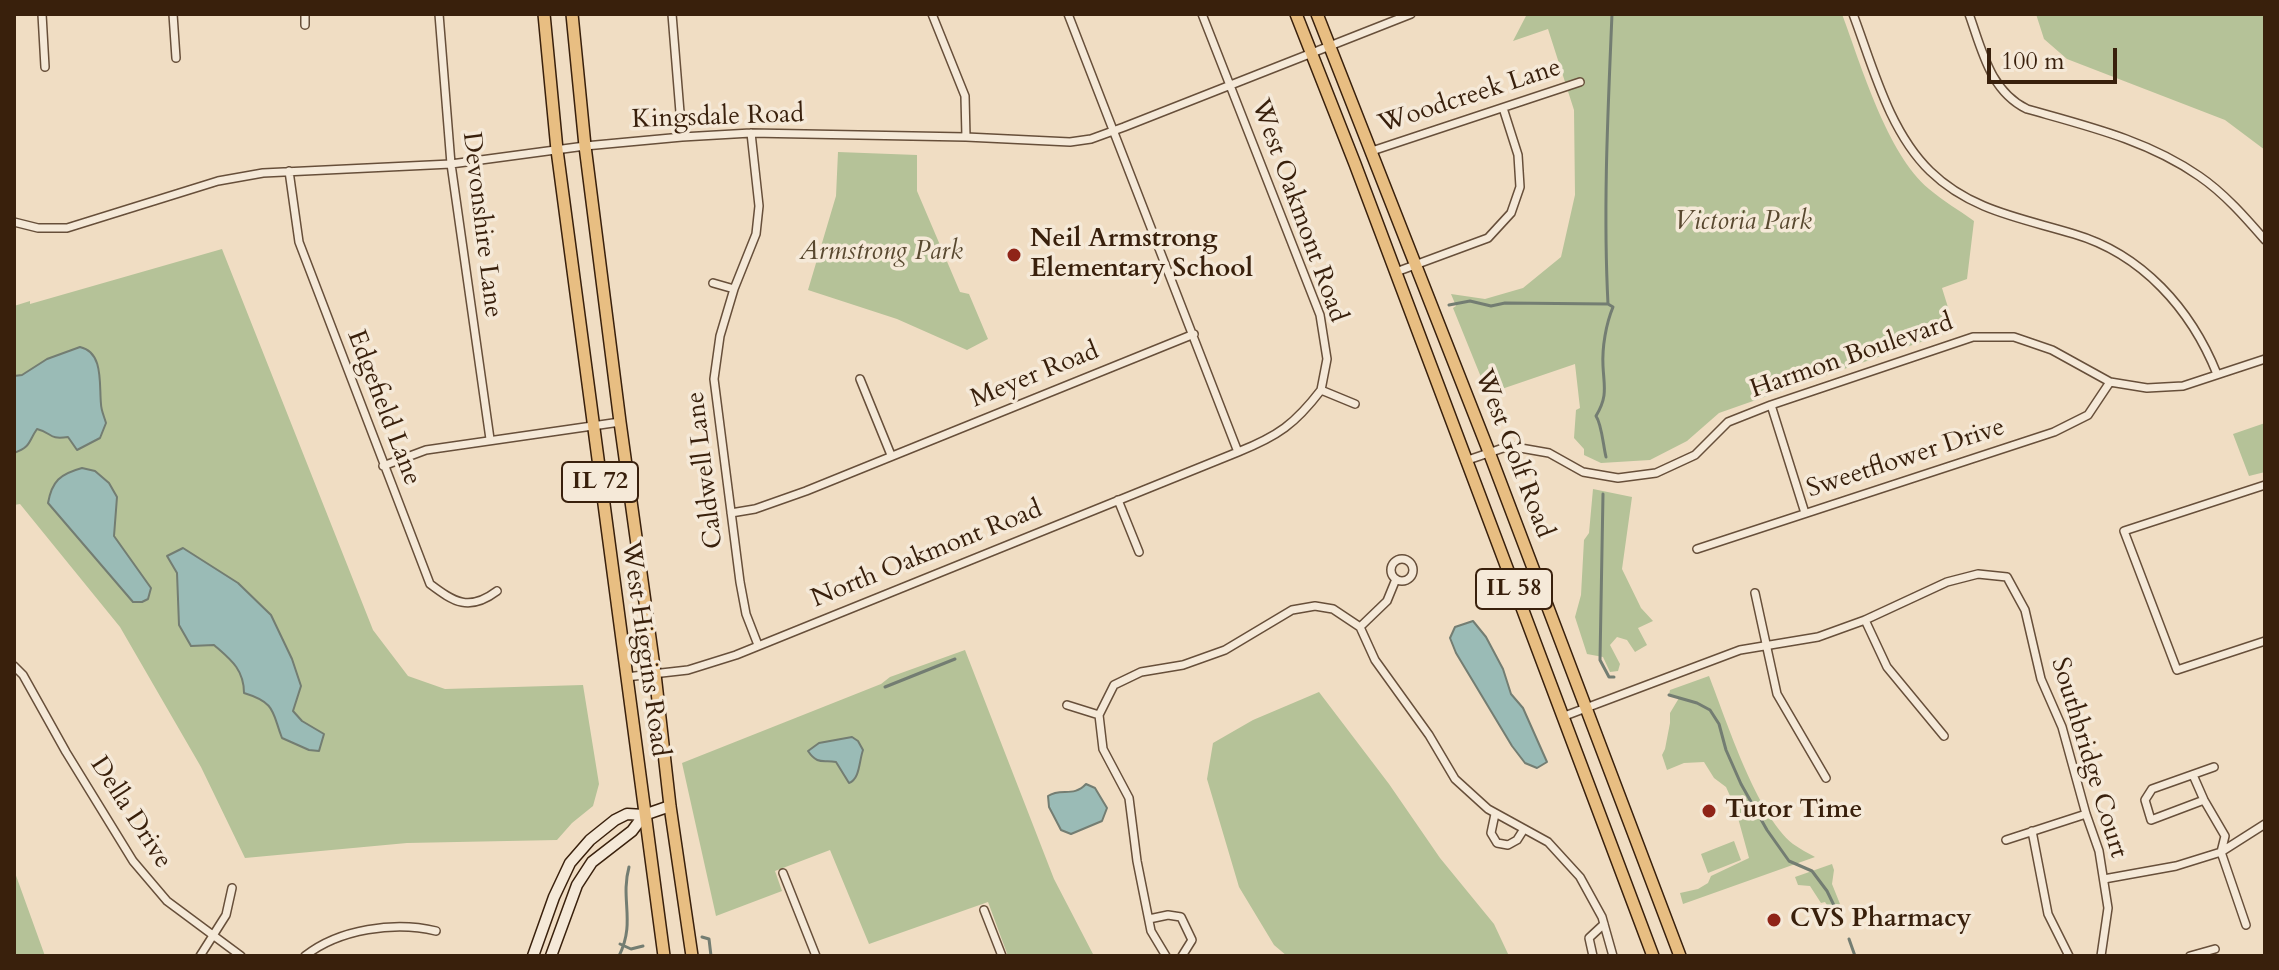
<!DOCTYPE html>
<style>
body{margin:0}
#map{position:relative;width:2279px;height:970px;overflow:hidden;background:#f0ddc3;font-family:Cardo,serif}
canvas{display:block}
.frame{position:absolute;inset:0;border:16px solid #39200c;pointer-events:none}
.scale{position:absolute;left:1987px;top:48px;width:130px;height:36px;box-sizing:border-box;border:4px solid #39200c;border-top:0;padding-left:10px;font-size:24px;line-height:28px;white-space:nowrap;color:#39200c;-webkit-text-stroke:6px #f5e9d8;paint-order:stroke}
</style>
<div id="map">
<canvas width="2279" height="970"></canvas>
<div class="frame"></div>
<div class="scale">100 m</div>
</div>
<script>
const ctx = document.querySelector('canvas').getContext('2d');
ctx.lineJoin = 'round';
function paint(path, color) {
  ctx.fillStyle = color;
  ctx.fill(path, 'evenodd');
}
function strokePath(path, color, width, dash) {
  ctx.strokeStyle = color;
  ctx.lineWidth = width;
  ctx.lineCap = dash ? 'butt' : 'round';
  ctx.setLineDash(dash || []);
  ctx.stroke(path);
}
function write(font, color, halo, rows, align = 'center') {
  ctx.font = font + ' Cardo,serif';
  ctx.lineWidth = 7;
  ctx.setLineDash([]);
  ctx.textBaseline = 'middle';
  ctx.strokeStyle = halo;
  ctx.fillStyle = color;
  for (const [text, x, y, turn = 0] of rows) {
    ctx.save();
    ctx.translate(x, y);
    ctx.rotate((+turn || 0) * Math.PI / 180);
    ctx.textAlign = isNaN(turn) ? turn : align;
    if (halo) ctx.strokeText(text, 0, 0);
    ctx.fillText(text, 0, 0);
    ctx.restore();
  }
}
paint(new Path2D(`
 M1527,14H1842C1861,65 1887,154 1929,189C1943,201 1959,210 1974,221L1967,279L1942,288L1955,330L1719,413L1687,441L1650,460L1601,463L1584,455V449L1574,438L1576,410L1580,408L1575,364L1490,393L1487,392L1453,308L1456,306L1451,294L1485,299L1523,288L1561,257L1575,195L1574,110L1548,29L1513,41Z
 M2036,14H2265V150L2225,120L2067,59L2044,39Z
 M838,152L917,155V191L960,292L969,294L988,339L967,350L897,319L808,290L836,196Z
 M222,249L373,630L408,676L445,689L583,685L599,784L593,806L572,823L557,840L407,843L245,858L201,767L120,627L20,504L14,505V306L30,301V304Z
 M2265,423V472L2249,476L2233,434Z
 M1593,489L1632,497L1622,569L1641,608L1653,621L1638,628L1647,645L1635,652L1627,640L1617,637L1610,645L1620,664L1618,671L1610,672L1603,657L1587,654L1575,617L1581,595L1584,540L1589,533Z
 M965,650L1054,879L1094,956H1008L988,902L869,944L830,850L775,871L782,891L716,916L682,763L881,684L890,677Z
 M1709,676C1727,722 1756,814 1793,844C1800,849 1808,853 1815,857L1683,904L1680,893L1698,889L1708,883L1711,876L1749,858L1735,807L1726,787L1714,778L1704,762L1684,763L1667,770L1662,755L1665,749L1670,723V713L1679,698L1669,695L1670,690Z
 M1319,692L1389,784L1440,858L1494,924L1509,956H1287L1274,945L1239,887L1207,779L1213,743L1253,720Z
 M1734,841L1741,860L1708,873L1701,854Z
 M1832,864L1834,870L1832,884L1840,904L1829,908L1825,902L1821,903L1810,886L1798,885L1795,877Z
 M14,870L45,956H14Z`), '#b5c298');
const water = new Path2D(`
 M80,347C104,352 99,385 101,404C101,410 104,416 106,423L100,438L77,450L68,437C48,440 53,433 37,429C28,442 31,447 14,453V376L22,375L47,359Z
 M82,468L95,471L109,483L117,497L114,536L151,588L148,599L142,602H133L48,503C52,481 60,474 82,468Z
 M183,548L238,583L271,615L292,659L301,686L293,711L302,721L324,734L319,751L309,750L282,738C272,713 277,703 244,693C244,669 230,659 214,645L191,646L179,625L177,573L167,556Z
 M1473,621L1486,637L1503,669L1511,694L1523,708L1547,762L1537,768L1525,763L1512,746L1456,653L1450,638L1455,627Z
 M852,737L858,741L863,750C859,761 860,779 849,783L836,762C824,759 818,766 808,751L819,743Z
 M1086,784L1095,788L1107,808L1102,821L1071,834L1061,830L1049,807L1048,796C1061,787 1073,798 1086,784Z`);
paint(water, '#9abbb6');
strokePath(water, '#737d72', 2);
strokePath(new Path2D(`
 M1449,305L1470,301L1491,306L1505,303L1608,304
 M1606,457C1603,445 1602,425 1596,416C1608,396 1604,387 1603,366C1602,347 1606,324 1613,307L1608,304C1603,207 1608,110 1612,14
 M1603,494L1600,660L1609,677H1614
 M885,687L955,659
 M1669,695L1697,703L1710,710L1719,724L1726,750L1741,784L1767,830L1789,861L1812,871L1827,891L1842,922
 M702,937L709,939L711,956
 M1849,939L1855,956
 M620,944L631,949L643,946
 M619,956C636,922 620,900 629,867`), '#737d72', 3);
const street = new Path2D(`
 M42,14L45,67
 M173,14L176,58
 M439,14L451,164L490,439
 M672,14L682,137
 M932,14L965,96L966,137
 M1068,14L1238,452
 M1202,14L1320,315L1327,359L1321,390L1355,404
 M1853,14C1873,67 1889,131 1930,171C1971,211 2022,218 2074,234C2142,254 2191,309 2217,374
 M1969,14C1982,50 1990,91 2027,109C2087,126 2147,140 2199,176C2224,193 2245,217 2265,240
 M305,25V14
 M751,133L759,206L756,234L734,289L720,336L714,379L740,582L746,614L758,645
 M1372,151L1580,82
 M289,171L299,242L430,584C454,602 469,612 497,591
 M14,222L38,228H67L218,181L263,173L451,164L585,146L682,137L751,133L966,137L1070,142L1091,139L1124,127L1411,14
 M1396,272L1488,238L1511,213L1520,187L1518,155L1503,108
 M713,283L734,289
 M860,379L891,455
 M1771,405L1805,513
 M1465,461L1509,446L1549,453L1583,472L1618,478L1656,473L1695,455L1728,422L1771,405L1973,337H2014L2052,350L2110,382L2147,388L2183,386L2265,359
 M383,466L426,450L620,422
 M2265,485L2124,531L2177,670L2265,641
 M1118,500L1139,552
 M731,513L755,509L806,491L1194,334
 M1697,549L2054,432L2088,415L2110,382
 M1391 570a11 11 0 1 1 22 0a11 11 0 1 1-22 0Z
 M1755,593L1777,694L1826,778
 M1865,620L1887,667L1944,736
 M1360,627L1387,601L1396,579
 M14,666L23,675L66,752L133,861L167,901L241,956
 M626,677L688,670L736,655L1238,452C1278,436 1295,424 1321,390
 M1067,705L1099,715
 M1562,717L1740,650L1818,637L1865,620L1947,582L1978,574L2007,577L2025,610L2041,679L2062,727L2086,814L2099,851L2108,908L2101,956
 M2193,775L2204,800L2225,836L2221,852L2246,925
 M2204,800L2151,820L2145,800L2152,789L2214,767
 M1495,814L1491,833L1497,843L1508,845L1517,840L1524,829
 M2032,831L2048,914L2069,956
 M2006,840L2086,814
 M783,873L816,956
 M2104,879L2176,866L2221,852L2265,824
 M984,910L1002,956
 M1149,919L1168,915L1181,917L1192,940L1182,956
 M200,956L226,915L232,888
 M305,956C339,929 395,921 436,931
 M1166,956L1151,931L1137,861L1129,798L1103,749L1099,715L1114,685L1141,672L1183,665L1225,650L1292,610L1315,606L1333,609L1360,627L1375,660L1429,735L1455,779L1488,809L1548,842L1580,877L1602,917L1613,956
 M1593,956L1589,938L1604,924
 M2190,956L2215,949`);
const secondary = new Path2D(`
 M533,956L554,897L570,863L590,840L615,820L627,814L644,815L670,806
 M551,956L577,885L592,862L632,831L644,815`);
const primary = new Path2D(`
 M544,14L557,150L664,956
 M572,14L585,146L620,422L655,674L670,806L692,956
 M1296,14L1355,164L1653,956
 M1317,14L1489,452L1680,956`);
strokePath(street, '#674f3a', 10);
strokePath(secondary, '#39200c', 13);
strokePath(primary, '#39200c', 14);
strokePath(street, '#f5e9d8', 7);
strokePath(secondary, '#f5e9d8', 10);
strokePath(primary, '#e8be82', 11);
for (const [x, y, r, color] of [
 [1014,255,8,"#8f2418"],
 [1709,811,8,"#8f2418"],
 [1774,920,8,"#8f2418"]
]) {
  const dot = new Path2D();
  dot.arc(x, y, r, 0, 2 * Math.PI);
  ctx.fillStyle = color;
  ctx.fill(dot);
  strokePath(dot, '#f5e9d8', 3);
}
for (const [x, y, w] of [
 [600,482,76],
 [1514,589,76]
]) {
  const box = new Path2D();
  box.roundRect(x - w / 2, y - 20, w, 40, 6);
  ctx.fillStyle = '#f5e9d8';
  ctx.fill(box);
  strokePath(box, '#39200c', 2);
}
write('bold 24px', '#39200c', null, [
 ["IL 72",600,482],
 ["IL 58",1514,589]
]);
write('26px', '#39200c', '#f5e9d8', [
 ["Woodcreek Lane",1470,97,-18],
 ["Kingsdale Road",718,118,-2],
 ["West Oakmont Road",1298,211,70],
 ["Devonshire Lane",481,225,83],
 ["Harmon Boulevard",1852,357,-19],
 ["Meyer Road",1035,376,-22],
 ["Edgefield Lane",383,408,69],
 ["West Golf Road",1513,454,69],
 ["Sweetflower Drive",1906,459,-18],
 ["Caldwell Lane",706,470,-97],
 ["North Oakmont Road",927,555,-22],
 ["West Higgins Road",644,649,82],
 ["Southbridge Court",2088,758,73],
 ["Della Drive",130,813,57]
]);
write('italic 26px', '#58482f', '#f5e9d8', [
 ["Victoria Park",1743,223],
 ["Armstrong Park",881,253]
]);
write('bold 26px', '#39200c', '#f5e9d8', [
 ["Neil Armstrong",1030,240],
 ["Elementary School",1030,270],
 ["Tutor Time",1725,811],
 ["CVS Pharmacy",1790,920]
], 'left');
</script>
